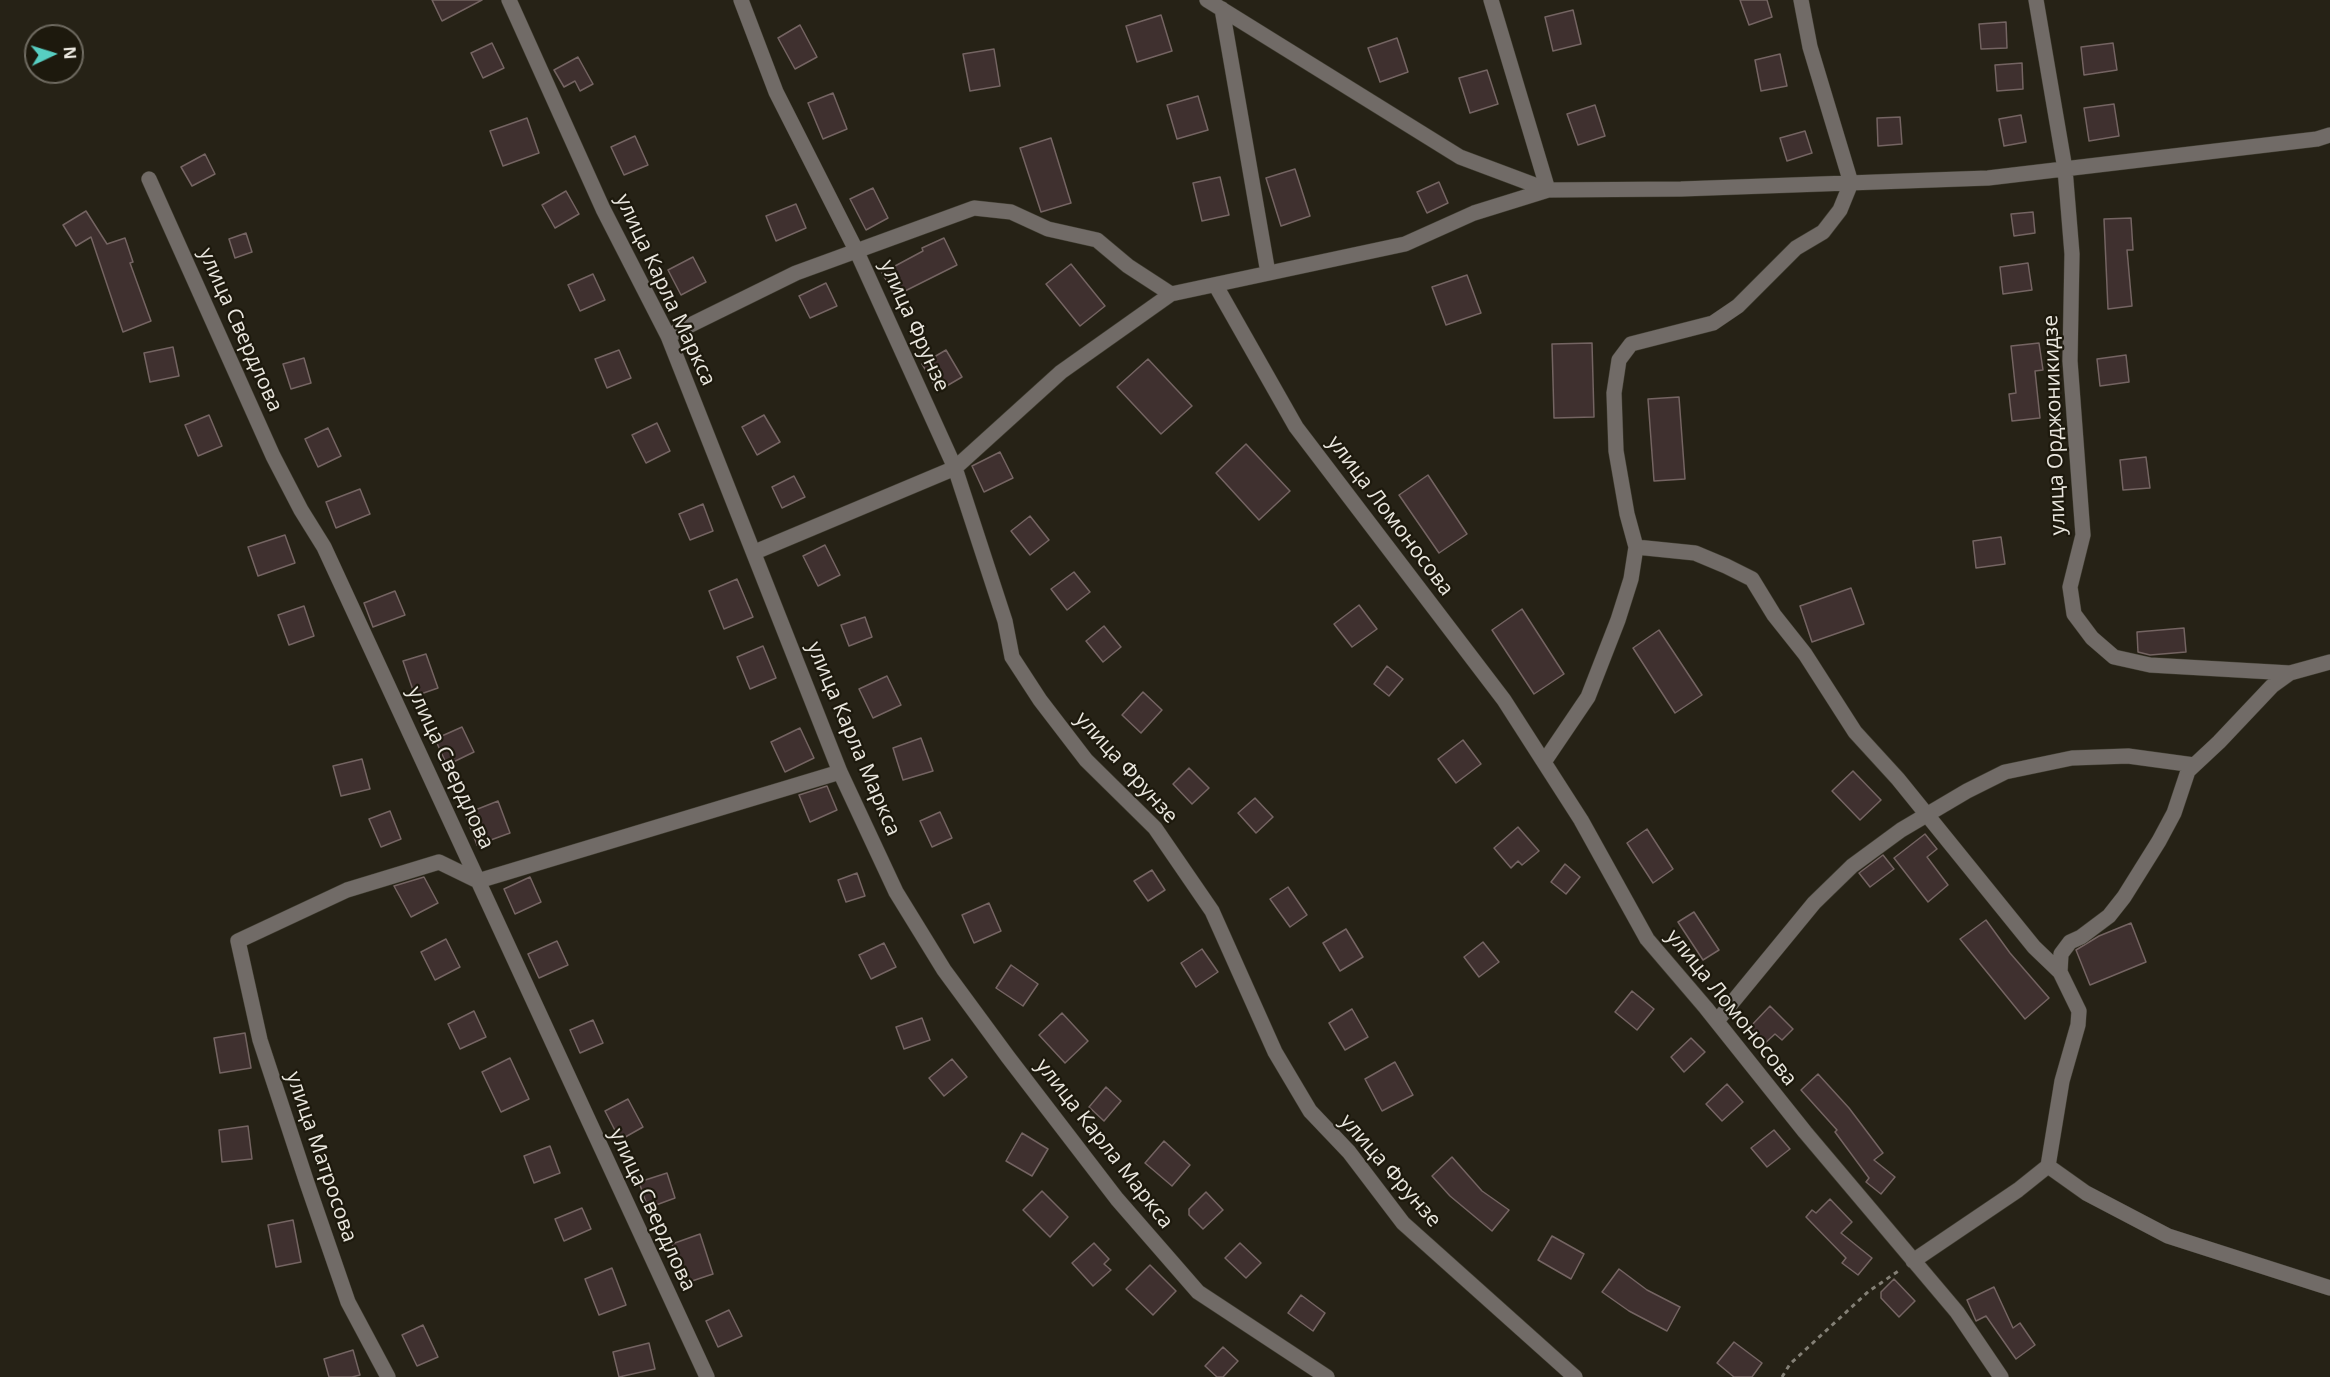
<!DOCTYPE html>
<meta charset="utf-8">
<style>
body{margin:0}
#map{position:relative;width:2330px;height:1377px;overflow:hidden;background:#262216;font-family:"Open Sans",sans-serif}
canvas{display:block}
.north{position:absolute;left:24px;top:24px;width:60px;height:60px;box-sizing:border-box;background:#1d190d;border:2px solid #6f6b61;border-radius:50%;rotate:86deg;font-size:16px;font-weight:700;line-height:24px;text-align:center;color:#eae7df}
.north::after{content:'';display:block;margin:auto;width:21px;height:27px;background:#57cec2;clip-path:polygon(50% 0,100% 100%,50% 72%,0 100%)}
</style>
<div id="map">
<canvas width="2330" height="1377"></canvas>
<div class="north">N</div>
</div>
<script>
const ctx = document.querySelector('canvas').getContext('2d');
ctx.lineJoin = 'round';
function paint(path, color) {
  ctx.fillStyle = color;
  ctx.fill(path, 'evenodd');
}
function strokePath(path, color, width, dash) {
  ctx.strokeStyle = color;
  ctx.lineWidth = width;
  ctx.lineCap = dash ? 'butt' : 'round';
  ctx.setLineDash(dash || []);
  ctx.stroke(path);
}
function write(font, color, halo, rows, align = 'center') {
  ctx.font = font + ' "Open Sans",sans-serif';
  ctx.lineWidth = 4.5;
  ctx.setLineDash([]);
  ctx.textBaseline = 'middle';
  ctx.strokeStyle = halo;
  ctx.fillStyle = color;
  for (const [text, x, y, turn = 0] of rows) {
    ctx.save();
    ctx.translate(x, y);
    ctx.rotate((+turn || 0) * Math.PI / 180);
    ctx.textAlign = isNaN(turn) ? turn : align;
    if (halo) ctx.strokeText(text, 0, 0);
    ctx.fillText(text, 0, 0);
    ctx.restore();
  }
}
const building = new Path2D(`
 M432,0H482L442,21Z
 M1740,0H1767L1772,17L1749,25Z
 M1573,10L1581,44L1553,51L1545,17Z
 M1161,15L1172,51L1137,62L1126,26Z
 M2006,22L2007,48L1981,49L1979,24Z
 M800,25L817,57L795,69L778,38Z
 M1397,38L1408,72L1380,82L1368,48Z
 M492,43L504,68L483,78L471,53Z
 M2113,43L2117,70L2084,75L2081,47Z
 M994,49L1000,86L970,91L963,54Z
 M1780,54L1787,86L1761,91L1755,60Z
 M578,57L593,84L580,91L575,81L564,87L554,70Z
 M2022,63L2023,89L1997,91L1995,65Z
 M1487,70L1498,104L1470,113L1459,78Z
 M833,93L847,129L823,139L808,103Z
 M1198,96L1208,130L1177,139L1167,105Z
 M2114,104L2119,136L2089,141L2084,108Z
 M1595,105L1605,136L1578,145L1567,114Z
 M2021,115L2026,142L2004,146L1999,119Z
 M1900,117L1902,144L1878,146L1877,118Z
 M527,118L539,153L503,166L490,131Z
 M1805,131L1812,153L1787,161L1780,138Z
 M635,136L648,165L624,175L611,147Z
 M1051,138L1071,203L1041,212L1020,148Z
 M205,154L215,174L192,186L181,167Z
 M1295,169L1310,216L1281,226L1266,178Z
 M1220,177L1229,215L1202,221L1193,183Z
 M1439,182L1448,203L1427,213L1417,192Z
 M873,188L888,218L866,230L850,199Z
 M566,191L579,214L555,228L542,205Z
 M796,204L806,228L776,241L766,216Z
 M86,211L107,244L125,238L133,262L130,263L151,321L123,332L91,237L76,246L63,225Z
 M2033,212L2035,233L2014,236L2011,214Z
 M2131,218L2133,250H2127L2132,306L2108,309L2104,219Z
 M246,233L252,252L235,258L229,239Z
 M944,238L957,265L895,296L882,273L923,251L922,248Z
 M693,257L706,282L681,295L668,270Z
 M2028,263L2032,290L2003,294L2000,267Z
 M1071,264L1105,306L1080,326L1046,284Z
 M593,274L605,300L580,311L568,285Z
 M1467,275L1481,313L1446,325L1432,287Z
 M826,283L837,306L810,318L799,296Z
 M1592,343L1594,417L1554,418L1552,344Z
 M2039,343L2043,370L2035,371L2040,418L2012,421L2009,394L2016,393L2011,346Z
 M173,347L179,376L150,382L144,353Z
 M619,350L631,378L607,388L595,359Z
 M946,350L962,377L938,391L922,364Z
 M2126,355L2129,382L2100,386L2097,359Z
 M304,358L311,383L291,389L283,364Z
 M1148,359L1192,406L1161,434L1117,387Z
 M1679,397L1685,479L1654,481L1648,399Z
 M209,415L222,446L198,456L185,425Z
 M764,415L780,442L757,455L742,427Z
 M657,423L670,451L646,463L632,435Z
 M328,428L341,456L318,467L305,439Z
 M1246,444L1290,491L1259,520L1216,473Z
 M1000,452L1013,478L984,492L972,466Z
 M2146,457L2150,488L2123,490L2120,460Z
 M1428,475L1467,534L1439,553L1399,495Z
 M794,476L805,497L782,508L772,487Z
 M360,489L370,514L336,528L326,502Z
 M703,504L713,531L690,540L679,514Z
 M1030,516L1049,540L1030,555L1011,531Z
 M285,535L295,563L258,576L248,547Z
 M2001,537L2005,564L1976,568L1973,541Z
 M825,545L840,575L818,586L803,556Z
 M1074,572L1090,592L1067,610L1051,589Z
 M737,579L753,617L724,629L709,591Z
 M1851,588L1864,624L1812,642L1800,606Z
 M395,591L405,615L373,627L364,603Z
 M1359,605L1377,629L1352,647L1334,624Z
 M304,606L314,636L289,645L278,615Z
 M1522,609L1564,674L1534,694L1492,630Z
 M865,617L872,637L849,646L841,625Z
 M1104,626L1121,647L1103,662L1086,641Z
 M2184,628L2186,652L2150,655L2138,652L2137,632Z
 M1659,630L1702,695L1675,713L1633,648Z
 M763,646L776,678L750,689L737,657Z
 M426,654L438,688L415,696L403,661Z
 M1387,666L1403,679L1389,696L1374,684Z
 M887,676L901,705L873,718L859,689Z
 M1143,692L1162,710L1141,733L1122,715Z
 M462,727L474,752L447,765L435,739Z
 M800,728L814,758L785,772L771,742Z
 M921,738L933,771L903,780L893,748Z
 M1463,740L1481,764L1456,783L1438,759Z
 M362,759L370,789L341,796L333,766Z
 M1189,768L1209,788L1192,804L1173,784Z
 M1853,771L1881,800L1860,820L1832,791Z
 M827,786L837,810L810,822L799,795Z
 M1255,798L1273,817L1256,833L1238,813Z
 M498,801L510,833L477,845L465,814Z
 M390,811L401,839L381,847L369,819Z
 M940,812L952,838L932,847L920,821Z
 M1518,827L1539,851L1522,865L1518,861L1511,868L1494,848Z
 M1647,829L1673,869L1653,883L1627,843Z
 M1925,834L1937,849L1927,857L1948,885L1928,902L1894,858Z
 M1883,855L1894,869L1870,887L1859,873Z
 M1565,864L1580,877L1566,894L1551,882Z
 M1152,870L1165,890L1148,901L1134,881Z
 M857,873L865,896L846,902L838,880Z
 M424,877L438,903L411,917L394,886Z
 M530,877L541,902L515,914L504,889Z
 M1288,887L1307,915L1290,927L1270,899Z
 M989,903L1001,931L974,943L962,915Z
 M1694,912L1719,950L1703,960L1678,922Z
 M1986,920L2010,953L2049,998L2025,1019L1960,939Z
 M2131,923L2146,962L2090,985L2076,950L2099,936Z
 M1346,929L1363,957L1340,971L1323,943Z
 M446,939L460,967L435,980L421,952Z
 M557,941L568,965L539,978L528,954Z
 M1483,942L1499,962L1479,977L1464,957Z
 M884,943L896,967L871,979L859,955Z
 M1202,949L1218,972L1196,987L1181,963Z
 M1011,965L1038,984L1023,1006L996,988Z
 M1632,991L1654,1009L1637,1030L1615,1012Z
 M1770,1006L1793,1029L1782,1040L1775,1034L1764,1044L1749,1028Z
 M1352,1009L1368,1037L1345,1050L1329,1023Z
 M474,1011L486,1037L460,1049L448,1024Z
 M1062,1013L1088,1041L1065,1063L1039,1035Z
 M922,1018L930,1040L904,1049L896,1027Z
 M593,1020L603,1043L580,1053L570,1030Z
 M245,1033L251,1068L220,1073L214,1038Z
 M1691,1038L1705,1052L1684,1072L1671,1057Z
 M510,1058L529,1099L501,1112L482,1072Z
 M952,1059L967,1077L944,1096L929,1078Z
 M1395,1062L1413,1095L1382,1111L1365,1079Z
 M1818,1074L1849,1108L1883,1153L1874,1160L1895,1177L1881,1194L1866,1182L1869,1178L1835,1132L1837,1130L1801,1090Z
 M1727,1084L1743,1102L1722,1121L1706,1104Z
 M1106,1087L1121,1101L1104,1121L1089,1107Z
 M628,1099L643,1127L620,1140L605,1111Z
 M248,1126L252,1159L222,1162L219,1130Z
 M1774,1130L1790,1149L1767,1167L1751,1148Z
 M1022,1133L1048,1149L1032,1176L1006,1161Z
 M1164,1141L1190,1165L1172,1186L1145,1163Z
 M550,1146L560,1173L534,1183L524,1156Z
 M1452,1157L1482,1191L1509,1210L1492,1231L1450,1196L1432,1176Z
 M667,1173L675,1198L648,1208L639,1182Z
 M1042,1191L1068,1217L1050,1237L1023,1210Z
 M1206,1192L1223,1210L1203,1229L1189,1215V1209Z
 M1830,1199L1852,1222L1841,1233L1872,1258L1858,1275L1842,1263L1846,1258L1806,1217L1812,1210L1816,1213Z
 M582,1208L591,1229L564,1241L555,1219Z
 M293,1220L301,1262L276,1267L268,1225Z
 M700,1234L713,1274L686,1283L672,1244Z
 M1552,1236L1584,1254L1571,1279L1538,1260Z
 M1094,1243L1109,1259L1104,1264L1111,1270L1093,1286L1072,1263Z
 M1240,1243L1261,1263L1246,1278L1225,1258Z
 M1150,1265L1176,1291L1153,1315L1126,1289Z
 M612,1268L626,1305L599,1315L585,1279Z
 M1619,1269L1647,1290L1680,1307L1667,1331L1629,1311L1602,1292Z
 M1894,1279L1915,1301L1899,1317L1881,1298V1292Z
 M1994,1287L2013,1328L2020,1323L2035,1345L2016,1359L1986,1316L1976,1321L1967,1300Z
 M1301,1295L1325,1313L1313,1331L1288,1313Z
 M729,1310L742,1336L718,1347L706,1321Z
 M423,1325L438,1357L417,1366L402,1335Z
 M1734,1342L1762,1363L1752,1377H1734L1717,1363Z
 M649,1343L655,1369L619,1377L613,1352Z
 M1223,1347L1238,1361L1223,1377H1217L1205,1366Z
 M353,1350L360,1375L352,1377H329L324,1359Z`);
paint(building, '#3f302f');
strokePath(building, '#746462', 1.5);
const minor = new Path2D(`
 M509,0L603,209L668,336L840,772L896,892L944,970L1008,1057L1117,1199L1198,1292L1327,1377
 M741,0L776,92L857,252L955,468L1005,621L1012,657L1040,700L1086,760L1155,828L1212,911L1275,1052L1310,1111L1349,1152L1403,1223L1575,1377
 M1207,0L1460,157L1548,190L1681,189L1988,178L2317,139L2330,135
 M2036,0L2065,169L2072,254L2070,361L2083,535L2070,587L2074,614L2092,638L2114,657L2150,665L2290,673
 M1222,9L1268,273
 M149,179L273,456L301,510L324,547L707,1377
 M1216,286L1296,427L1504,700L1581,820L1647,939L1706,1008L1805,1132L1957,1312L2001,1377
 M668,336L796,273L974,208L1011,212L1048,229L1097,240L1128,266L1171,294L1405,244L1474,213L1548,190L1491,0
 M1636,547L1695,553L1726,566L1752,579L1774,615L1805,654L1855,732L1898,779L2034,947L2060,972
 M755,552L955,468L1061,372L1171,294
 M1544,762L1588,697L1618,620L1631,579L1636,547L1627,514L1616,451L1614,393L1619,360L1631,344L1713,323L1738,306L1796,248L1823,232L1840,210L1851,183L1810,47L1801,0
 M1717,1021L1814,903L1852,866L1901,830L1967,791L2005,772L2072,758L2128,756L2194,765
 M2048,1166L2062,1081L2078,1025L2079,1011L2060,972L2061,954L2070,942L2081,937L2109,916L2124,897L2159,841L2174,813L2188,771L2219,742L2272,686L2290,673L2330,662
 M1913,1261L2018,1190L2048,1166L2086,1193L2168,1236L2330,1288
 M388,1377L348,1302L307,1183L260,1040L238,941L347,890L439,862L478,881L840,772`);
strokePath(minor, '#413e32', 16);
strokePath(new Path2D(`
 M1782,1377L1790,1364L1869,1291L1900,1270`), '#848076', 3, [4.5, 4.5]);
strokePath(minor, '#716b67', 15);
write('21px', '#eae7df', '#1d190d', [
 ["улица Карла Маркса",665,290,65],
 ["улица Фрунзе",914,326,66],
 ["улица Свердлова",240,330,66],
 ["улица Орджоникидзе",2055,425,-92],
 ["улица Ломоносова",1390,516,53],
 ["улица Карла Маркса",853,739,67],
 ["улица Свердлова",450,768,65],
 ["улица Фрунзе",1126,768,48],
 ["улица Ломоносова",1731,1008,51],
 ["улица Карла Маркса",1104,1144,52],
 ["улица Матросова",321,1157,71],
 ["улица Фрунзе",1390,1171,49],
 ["улица Свердлова",652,1210,65]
]);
</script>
